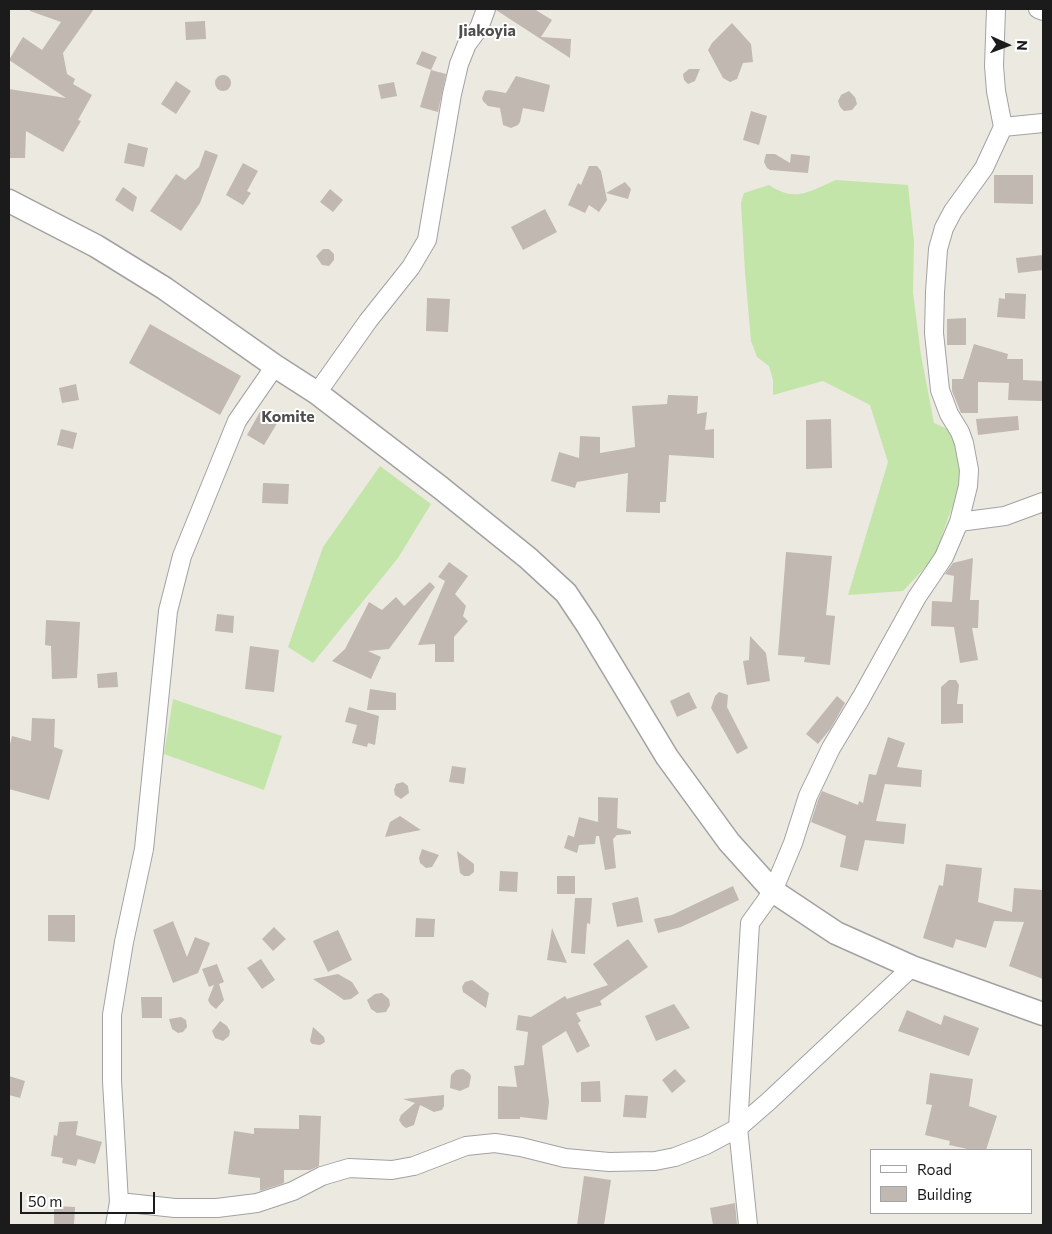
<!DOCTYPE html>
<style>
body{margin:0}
#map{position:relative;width:1052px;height:1234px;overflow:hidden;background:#ece9e1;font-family:Commissioner,sans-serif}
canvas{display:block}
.frame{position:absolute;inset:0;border:10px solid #1b1b1b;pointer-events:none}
.legend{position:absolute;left:870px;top:1149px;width:162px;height:65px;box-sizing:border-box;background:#fff;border:1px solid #a4a4a4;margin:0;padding:6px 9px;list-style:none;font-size:15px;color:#1b1b1b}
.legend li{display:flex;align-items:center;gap:10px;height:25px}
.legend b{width:25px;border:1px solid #a4a4a4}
.north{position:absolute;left:982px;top:20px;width:50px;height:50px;-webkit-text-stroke:4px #fff;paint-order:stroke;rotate:92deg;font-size:14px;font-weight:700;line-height:20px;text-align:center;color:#1b1b1b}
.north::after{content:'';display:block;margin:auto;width:18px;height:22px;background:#1b1b1b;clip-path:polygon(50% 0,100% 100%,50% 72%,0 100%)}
.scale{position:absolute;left:20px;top:1192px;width:135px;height:22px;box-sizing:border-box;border:2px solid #1b1b1b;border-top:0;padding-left:6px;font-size:15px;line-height:18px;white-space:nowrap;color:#1b1b1b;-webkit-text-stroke:4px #fff;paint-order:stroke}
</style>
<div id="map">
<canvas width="1052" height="1234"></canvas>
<div class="frame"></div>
<ul class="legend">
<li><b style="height:6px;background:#fff"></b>Road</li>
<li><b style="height:14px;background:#c0b8b1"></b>Building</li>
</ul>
<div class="north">N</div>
<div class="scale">50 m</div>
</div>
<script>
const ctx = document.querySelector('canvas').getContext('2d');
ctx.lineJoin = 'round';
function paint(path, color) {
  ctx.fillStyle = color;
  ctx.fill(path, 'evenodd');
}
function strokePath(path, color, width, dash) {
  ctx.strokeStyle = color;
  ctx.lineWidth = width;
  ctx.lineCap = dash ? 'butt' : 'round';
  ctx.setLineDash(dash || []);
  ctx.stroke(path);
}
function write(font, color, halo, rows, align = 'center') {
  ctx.font = font + ' Commissioner,sans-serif';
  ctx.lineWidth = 4;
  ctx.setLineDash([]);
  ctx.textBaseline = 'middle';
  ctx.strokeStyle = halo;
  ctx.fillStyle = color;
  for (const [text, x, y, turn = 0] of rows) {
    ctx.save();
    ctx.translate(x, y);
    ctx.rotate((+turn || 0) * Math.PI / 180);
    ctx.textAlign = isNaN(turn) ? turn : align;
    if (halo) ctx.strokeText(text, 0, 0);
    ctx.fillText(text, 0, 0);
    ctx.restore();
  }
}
paint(new Path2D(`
 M836,180L908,185L914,242L913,293L921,355L934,423L959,434L966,475L948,518L935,557L903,591L848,595L888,462L870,405L823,381L773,395V380L769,366L757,357L751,341L745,272L741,203L744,193L769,185C795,203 810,191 836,180Z
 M380,466L431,504L398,558L313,663L288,647L323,547Z
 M173,699L282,736L264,790L164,754Z`), '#c3e5a9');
paint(new Path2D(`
 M30,9H94L63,53L67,74L75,79L73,84L92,95L78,120L81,121L63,152L26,131L25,158H9V89L66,98L9,60L23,37L42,50L61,22L30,11Z
 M496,9H534L552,20L541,37L571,39L570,58L496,10Z
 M205,21L206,39L186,40L185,22Z
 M732,23L751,44L753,62L743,63L737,79L730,82L723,78L708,50L712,43Z
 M422,51L437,57L431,70L416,64Z
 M689,69H700L695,81L688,84L684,80L683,74Z
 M431,70L446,74L438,112L420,107Z
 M215 83a8 8 0 1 1 16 0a8 8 0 1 1-16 0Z
 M516,76L550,85L544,112L523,108L520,122L518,125L511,128L503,125L500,108L488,106L483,101L482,98L485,91L489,90L506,93Z
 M176,81L191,91L176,114L161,104Z
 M394,82L397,96L381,99L378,85Z
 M849,91L855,97L857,104L852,110L844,111L840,107L838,101L841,95Z
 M751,111L767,116L759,145L743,140Z
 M128,143L148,148L144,167L124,163Z
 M205,150L218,155L200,203L181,231L150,211L176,174L185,180L199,167Z
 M766,154H775L790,163L791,154L810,156L808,173L770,170L767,168L764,162Z
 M243,163L258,171L247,191L251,193L243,205L226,195Z
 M589,166H597L601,171L607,200L599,212L589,205L585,213L568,205L578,183L581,185Z
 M994,175H1033V204L994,203Z
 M625,182L631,189L628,199L606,193Z
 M123,187L137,197L133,212L115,200Z
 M330,189L343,200L333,212L320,202Z
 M545,209L557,232L523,250L511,227Z
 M323,249H329L334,254V260L329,266L322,265L316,256Z
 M1043,255V270L1018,273L1016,258Z
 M1005,293L1026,294L1025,319L997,317L999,298L1005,299Z
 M427,298L450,299L448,332L426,331Z
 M966,318V345H947V319Z
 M150,324L241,376L220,415L129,363Z
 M974,344L1008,354L1007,359H1023V380L1043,381V401L1008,400L1009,383L978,382V413H961L952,391V379H963Z
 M76,384L79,400L62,403L59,388Z
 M668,395L698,396L697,414L707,412L705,430L714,429V458L669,455L666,502H660V513L626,512L628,473L577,482L575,488L551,481L559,452L579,458L580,436L600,437V453L635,447L632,406L667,404Z
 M261,410L279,420L264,445L247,435Z
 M1018,416L1019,430L978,435L976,419Z
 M831,419L832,468L806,469V420Z
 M61,429L77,433L73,449L57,445Z
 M263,483L289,484L288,504L262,503Z
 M786,552L832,556L826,615L835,616L830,665L804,662L805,657L778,655Z
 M973,558L970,600H979L978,628H972L978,660L960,663L954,627L931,626L932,601L952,602L954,576L945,574L953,563Z
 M449,562L468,576L455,594L466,606L463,616L468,621L454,637V662H435V644L418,645L445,581L438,577Z
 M430,582L435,587L389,649L368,651L381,657L371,679L332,661L345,649L369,602L382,610L396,597L404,606Z
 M217,614L234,616L233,633L215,631Z
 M46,620L80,622L77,678L52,679L51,646L45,645Z
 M750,636L766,653L770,681L747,685L743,661L749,660Z
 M250,646L279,650L274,692L245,689Z
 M117,672L118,687L98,688L97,674Z
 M949,680H956L959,685L957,704H963V723L941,724V687Z
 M370,689L396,693V710H367Z
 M689,692L697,708L677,717L670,701Z
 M719,692L728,695L727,707L748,748L737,754L711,708L715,696Z
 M837,696L845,703L831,728L818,744L806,734Z
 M349,707L379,716L375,745L368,743L367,747L352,743L357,725L345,722Z
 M32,718L55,719L54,747L63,750L49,800L9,789V748L12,736L31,741Z
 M888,737L905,743L897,767L922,770L921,787L885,784L876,821L906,824L904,844L865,840L858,871L840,867L846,836L811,822L818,800L822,791L858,805L859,801L863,803L869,774L876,775Z
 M452,766L466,768L464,784L449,782Z
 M403,782L408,786L409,793L401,799L395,795L394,790L396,784Z
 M598,797L618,798L617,828L631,831V834L617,835L613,839L616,868L605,870L599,836H596L595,844L579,845L577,853L564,848L568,835L574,837L579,817L598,822Z
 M400,816L421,830L385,837L390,822Z
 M422,849L439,855L432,867L426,868L420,863L419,858Z
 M457,851L474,864V872L469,876H464L460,873Z
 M946,864L982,868L978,902L1012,912L1014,888L1043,890V979L1009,966L1024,922L994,921L986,948L956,939L953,948L923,938L939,885L943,886Z
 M500,871L518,872L517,892L499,891Z
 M557,876H575V894H557Z
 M733,886L739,900L681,927L658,933L654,919L672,915Z
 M638,897L643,922L617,927L612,903Z
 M575,898H592L590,924L587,923L585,954L571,953Z
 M48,915H75V942L48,941Z
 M416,918L435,919L434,937H415Z
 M173,921L187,957L195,937L210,943L198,973L173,983L153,930Z
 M274,927L286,939L273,951L262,939Z
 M552,928L567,963L547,960Z
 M338,930L352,960L328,972L313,941Z
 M628,939L648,967L600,1001L602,1005L576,1013L581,1021L578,1023L590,1046L577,1053L566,1031L542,1046L549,1102L547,1120L520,1117V1119H498V1086L517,1087L514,1066L524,1065L528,1032L516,1030L518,1015L531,1017L565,996L567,999L608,985L593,964Z
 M261,959L275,980L262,989L247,968Z
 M217,964L224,982L219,984L224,1000L216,1009L210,1004L208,1000L214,985L209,987L202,969Z
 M338,974L352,982L359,993L351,999L344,1000L313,979Z
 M472,980L489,993L486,1008L463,992L462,987L465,982Z
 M382,993L389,999L390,1005L386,1012L377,1013L371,1009L367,1000L375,994Z
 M141,997H162V1018H142Z
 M674,1004L690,1028L656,1041L645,1016Z
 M907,1010L941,1025L944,1015L979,1028L969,1056L898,1031Z
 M181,1017L186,1020L187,1027L183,1032L178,1033L172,1029L169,1019Z
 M220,1021L227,1026L230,1031L229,1036L223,1041L215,1038L212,1031Z
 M313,1027L324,1037L325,1042L320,1045L312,1044L310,1041Z
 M463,1069L469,1073L471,1076L469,1087L460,1091L450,1088L451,1075L456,1070Z
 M675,1069L686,1081L672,1093L662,1080Z
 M930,1073L973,1079L969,1106L997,1116L986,1150H972L949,1145L950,1141L925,1135L932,1105L926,1104Z
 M9,1076L25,1081L20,1098L9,1095Z
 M600,1081L601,1102H581V1082Z
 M444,1095V1106L442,1110L434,1112L420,1105L414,1125L406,1128L402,1125L399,1120L401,1115L415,1103L403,1099Z
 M625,1095L648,1096L646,1118L623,1117Z
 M299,1115L321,1116L319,1166L310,1170H284V1183L260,1191V1178L228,1174L234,1131L254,1134V1128L299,1129Z
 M78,1121L76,1135L102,1142L95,1164L78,1159L76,1166L62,1163L63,1158L51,1156L54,1135L57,1136L59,1122Z
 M584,1176L611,1180L604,1225H577Z
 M735,1203L737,1225H713L710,1208Z
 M54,1206L75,1207L74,1225H54Z`), '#c0b8b1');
const minor = new Path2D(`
 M1038,9L1043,11
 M1003,127L1043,123
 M317,393L368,321L411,267L427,240L452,94L459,64L467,44L479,28L486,9
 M959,522L1005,516L1043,502
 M119,1202L175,1208H217L257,1203L293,1191L322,1176L349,1168L392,1170L414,1166L466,1146L495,1143L521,1147L565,1158L609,1162L655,1161L675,1157L706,1145L738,1128L769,1101L912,967
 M115,1225L119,1202L112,1081V1015L124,942L144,849L168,611L182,556L237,421L275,366
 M748,1225L738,1128L750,923L773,891L793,843L808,796L831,748L861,698L917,597L944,557L959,522L968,486L969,470L964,443L960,432L949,414L940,390L934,333L935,292L938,249L944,228L953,211L984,168L1003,127L996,91L994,66L996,9`);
const tertiary = new Path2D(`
 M9,201L96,246L164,288L275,366L317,393L441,488L528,558L566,593L588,626L667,757L729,842L773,891L836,933L912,967L1043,1014`);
strokePath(minor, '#a2a2a2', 20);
strokePath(tertiary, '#a2a2a2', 25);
strokePath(minor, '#fff', 18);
strokePath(tertiary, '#fff', 22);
write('bold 16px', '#4e4e4e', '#fff', [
 ["Jiakoyia",487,31],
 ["Komite",288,417]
]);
</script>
